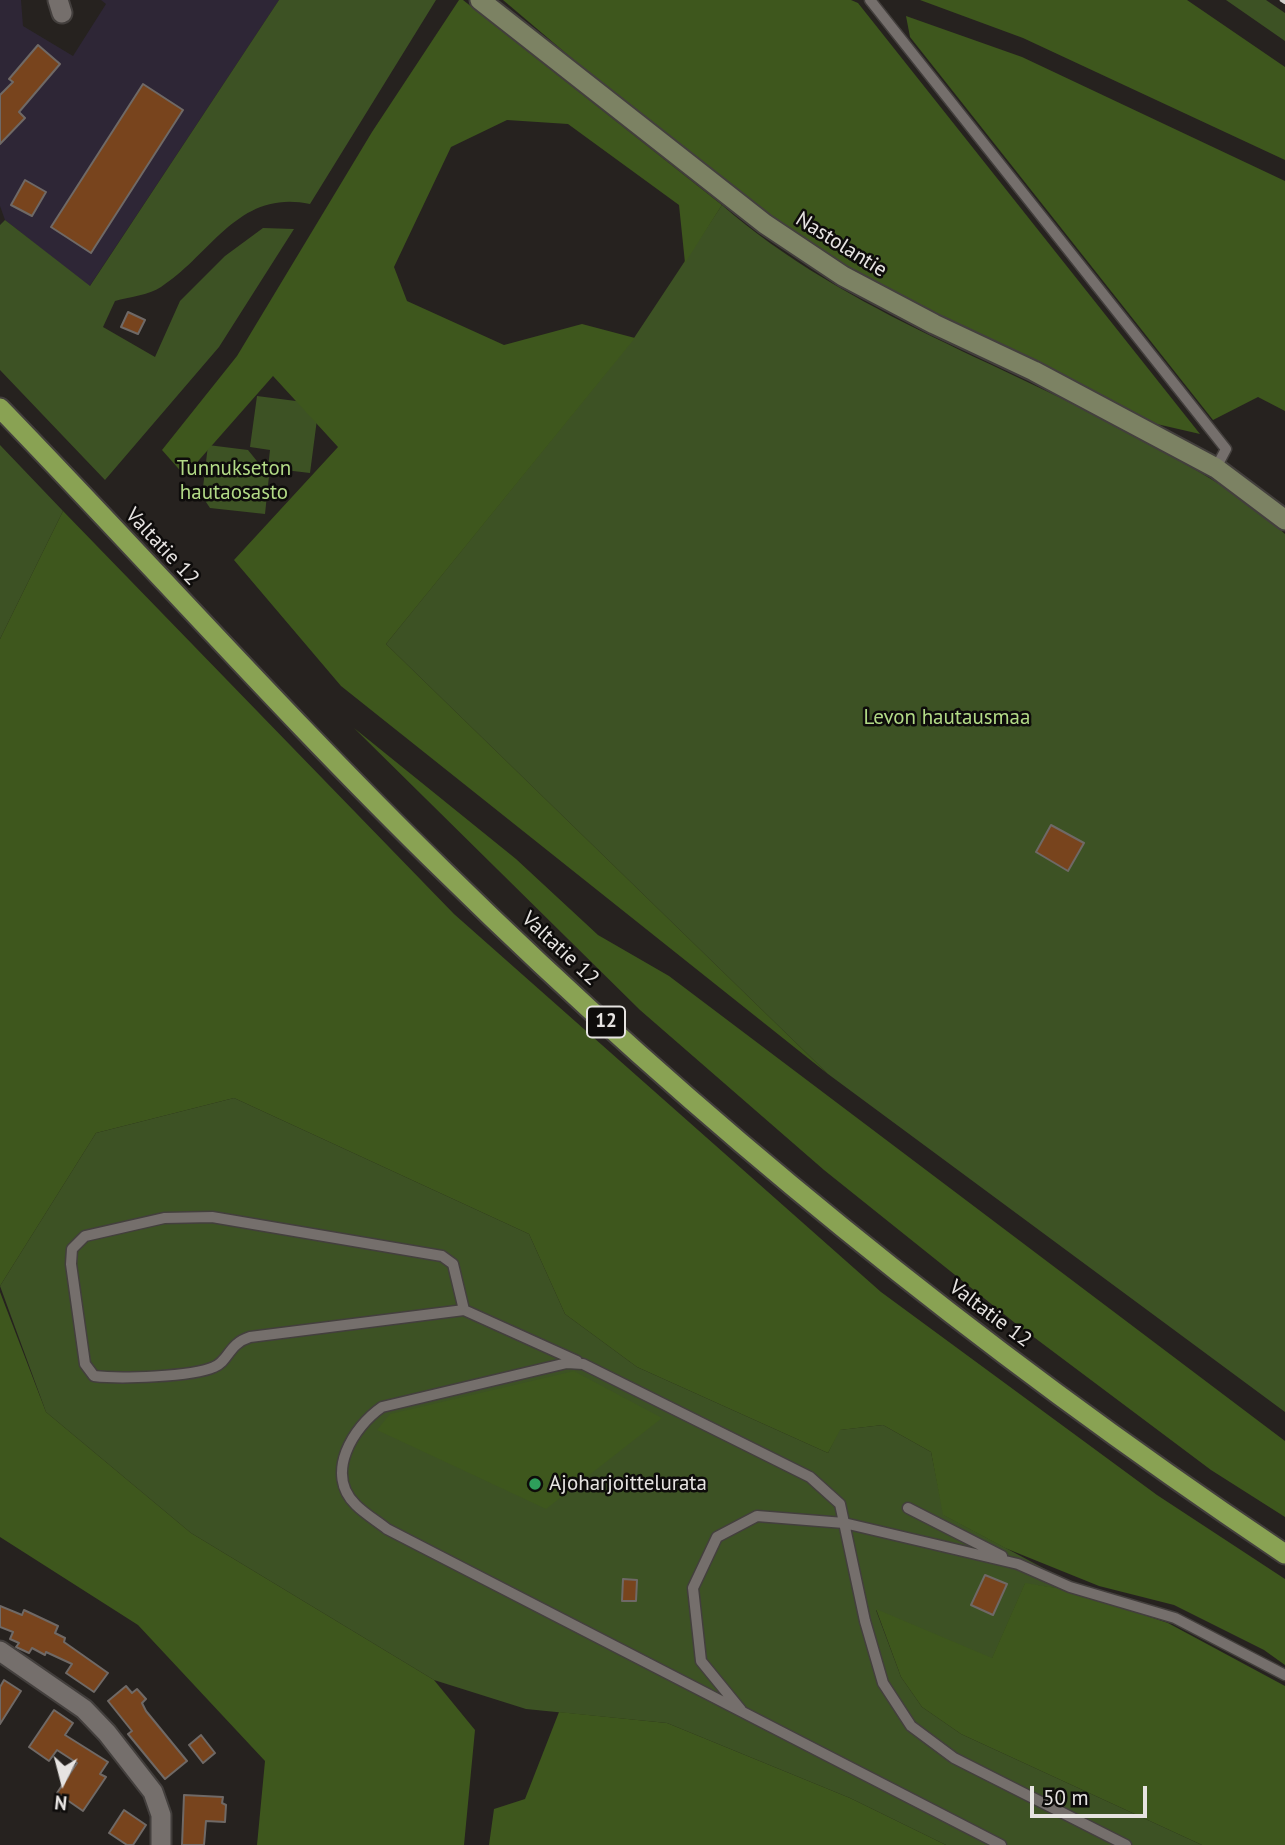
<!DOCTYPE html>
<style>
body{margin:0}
#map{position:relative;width:1285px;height:1845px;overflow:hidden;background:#26221f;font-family:"PT Sans",sans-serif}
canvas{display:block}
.north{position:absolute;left:28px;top:1747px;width:70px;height:70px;-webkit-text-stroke:5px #0e0c0b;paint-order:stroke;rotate:186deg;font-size:19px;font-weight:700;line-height:28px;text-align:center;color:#e6e3e1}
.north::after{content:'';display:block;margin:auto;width:24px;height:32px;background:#e6e3e1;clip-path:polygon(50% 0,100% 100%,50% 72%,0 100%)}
.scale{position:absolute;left:1030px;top:1786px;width:117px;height:32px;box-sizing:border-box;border:4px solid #e6e3e1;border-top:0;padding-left:9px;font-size:21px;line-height:24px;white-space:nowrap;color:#e6e3e1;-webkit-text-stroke:5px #0e0c0b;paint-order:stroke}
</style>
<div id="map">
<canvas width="1285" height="1845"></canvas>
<div class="north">N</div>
<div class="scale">50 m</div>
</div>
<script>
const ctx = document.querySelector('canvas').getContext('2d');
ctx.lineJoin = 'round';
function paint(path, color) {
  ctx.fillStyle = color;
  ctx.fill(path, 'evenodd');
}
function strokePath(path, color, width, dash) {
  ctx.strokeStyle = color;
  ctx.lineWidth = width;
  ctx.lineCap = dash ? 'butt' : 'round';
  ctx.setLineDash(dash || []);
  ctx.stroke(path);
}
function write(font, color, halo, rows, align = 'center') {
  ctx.font = font + ' "PT Sans",sans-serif';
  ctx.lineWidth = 5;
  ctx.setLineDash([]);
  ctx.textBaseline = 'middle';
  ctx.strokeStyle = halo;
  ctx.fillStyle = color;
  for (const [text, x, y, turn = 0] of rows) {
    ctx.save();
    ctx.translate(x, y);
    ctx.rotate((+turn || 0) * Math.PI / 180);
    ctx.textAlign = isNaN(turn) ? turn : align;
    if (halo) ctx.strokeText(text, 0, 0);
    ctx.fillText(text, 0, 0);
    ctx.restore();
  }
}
paint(new Path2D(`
 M0,0H21L23,26L73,56L106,4L101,0H279L89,287L5,220L0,206Z`), '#2e2636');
paint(new Path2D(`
 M279,0H436L310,204C238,189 212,254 161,287C149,295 129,297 115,301L103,327L155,357L180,301L225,256L263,228L294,229L219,347L105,480L0,370V225L5,220L90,286Z
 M1226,0H1266L1285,13V41Z
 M722,205C848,315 1014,366 1157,448C1202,473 1247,498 1285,534V1412L828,1074L386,644L634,338Z
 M257,396L319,404L310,473L268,468L270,450L250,447Z
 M0,445L63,511L0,639Z
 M208,445L248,450L269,476L265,514L210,508L202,496Z
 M234,1098L529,1234L565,1314L637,1367L828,1453L839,1430L883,1425L931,1452L944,1515L1071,1583L1070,1590L1025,1584L992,1659L876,1610L901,1677L922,1707L961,1734L1202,1845H946L850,1798L667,1723L526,1709L434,1680L191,1533L46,1412L0,1286L96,1133Z`), '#3d5224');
paint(new Path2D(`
 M459,0H463L722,205L685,263L679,205L568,124L507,120L451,147L394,267L407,301L504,345L582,324L635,338L386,644L828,1074L341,686L234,560L338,447L273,376L185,476L162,450L237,356L372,132Z
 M503,0H851L858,3L1200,434L1148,422L848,269L773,218L588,72Z
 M920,0H1187L1285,67V160L1023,38Z
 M906,16L1022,57L1285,181V411L1258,397L1213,420L910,37Z
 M63,511L454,914L881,1292L1157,1495L1285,1579V1665L1264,1650L1174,1605L1099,1586L1005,1548L943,1515L931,1452L883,1425L840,1430L828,1453L637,1367L565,1314L529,1234L234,1098L96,1133L0,1286V639Z
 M354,728L516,859L598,935L669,976L1285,1441V1517L1211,1470L1015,1323L824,1170L640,1010Z
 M0,1292L46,1412L191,1533L434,1680L475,1730L464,1845H257L265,1761L138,1625L0,1537Z
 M574,1371L662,1418L546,1509L377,1430L390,1414Z
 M1025,1583L1070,1590L1168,1623L1285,1686V1845H1202L961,1734L922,1707L901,1677L876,1609L992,1658Z
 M559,1712L667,1723L850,1798L946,1845H489L494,1809L525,1799Z`), '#3e571d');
const building = new Path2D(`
 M38,45L60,64L19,112L25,118L0,144V95L13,82L9,79Z
 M143,84L183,110L91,253L51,227Z
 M25,180L46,192L32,216L11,205Z
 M128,312L145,320L138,334L121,327Z
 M1051,825L1084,843L1068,871L1036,852Z
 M985,1575L1007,1584L993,1615L971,1605Z
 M623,1579L637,1580L636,1601H622Z
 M0,1606L22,1615L24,1610L58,1626L55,1633L65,1638L64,1642L108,1673L94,1692L66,1673L72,1664L46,1652L45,1655L32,1648L29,1653L16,1647L19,1643L10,1639L13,1632L0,1627Z
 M4,1680L21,1691L0,1724V1687Z
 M126,1686L132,1693L137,1689L146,1699L142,1703L146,1711L187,1761L165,1779L128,1734L132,1731L108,1701Z
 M54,1710L73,1723L65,1735L108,1762L100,1774L106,1777L83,1811L57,1793L77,1763L57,1750L49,1761L29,1747Z
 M201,1735L215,1753L203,1763L189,1745Z
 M184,1795L223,1797L222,1803L226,1805L225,1822L206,1821L204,1845H182Z
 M124,1810L146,1825L133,1845H127L109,1833Z`);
paint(building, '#78441d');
strokePath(building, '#6f6966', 2);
const service = new Path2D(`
 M870,0L1226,449L1216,468
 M464,1310L453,1264L442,1256L212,1217L164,1218L85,1236L72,1249L71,1264L85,1364L94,1376C119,1379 192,1377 214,1367C229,1361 228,1344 250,1337L464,1310L577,1361
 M908,1508L1002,1556
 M741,1710L701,1661L693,1588L717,1537L757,1516L844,1523L1018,1564L1070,1587L1175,1618L1285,1675
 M1001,1845L387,1529C377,1521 365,1514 356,1505C324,1474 353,1427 382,1407L567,1363L583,1364L810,1477L840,1504L865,1621L883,1683L911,1726L954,1758L1126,1845`);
const minor = new Path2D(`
 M58,0L62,13
 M0,1651L84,1709L107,1733L153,1792L161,1815V1845`);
const secondary = new Path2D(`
 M480,0L765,224L843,276L934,324L1034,371L1216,468L1285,520`);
const trunk = new Path2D(`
 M0,408C149,562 291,722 444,871C702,1125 985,1353 1285,1554`);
strokePath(service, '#433f3d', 13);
strokePath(minor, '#433f3d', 23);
strokePath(secondary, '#433f3d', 23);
strokePath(trunk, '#433f3d', 23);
strokePath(service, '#756f6c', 10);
strokePath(minor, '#756f6c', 19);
strokePath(secondary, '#7c8263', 19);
strokePath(trunk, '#89a253', 19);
strokePath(new Path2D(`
 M1282,0L1285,2`), '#cfccc9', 4.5);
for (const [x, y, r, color] of [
 [535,1484,7,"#2e9e5b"]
]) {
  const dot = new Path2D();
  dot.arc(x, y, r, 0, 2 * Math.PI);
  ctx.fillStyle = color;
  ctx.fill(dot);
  strokePath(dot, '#0e0c0b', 2.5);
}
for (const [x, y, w] of [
 [606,1022,38]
]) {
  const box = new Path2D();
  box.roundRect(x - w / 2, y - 15.5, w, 31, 5);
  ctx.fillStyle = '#0e0c0b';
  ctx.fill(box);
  strokePath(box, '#e6e3e1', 2);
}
write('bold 19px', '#e6e3e1', null, [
 ["12",606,1022]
]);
write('21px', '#e6e3e1', '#0e0c0b', [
 ["Nastolantie",841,245,32],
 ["Valtatie 12",162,547,47],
 ["Valtatie 12",560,949,43],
 ["Valtatie 12",990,1314,37]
]);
write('21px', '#b2da86', '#0e0c0b', [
 ["Tunnukseton",234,469],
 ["hautaosasto",234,493],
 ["Levon hautausmaa",947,718]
]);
write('21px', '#e6e3e1', '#0e0c0b', [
 ["Ajoharjoittelurata",549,1484]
], 'left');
</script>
